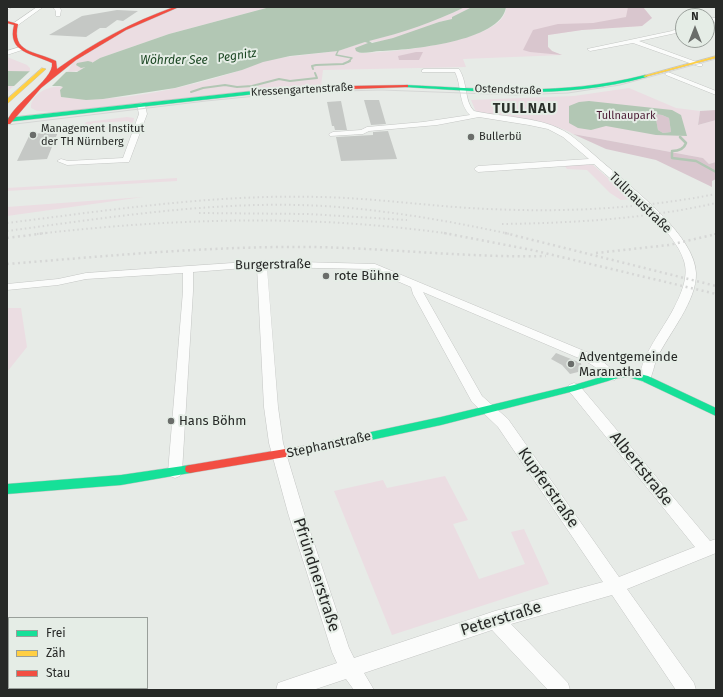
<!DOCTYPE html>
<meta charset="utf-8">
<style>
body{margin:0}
#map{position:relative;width:723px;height:697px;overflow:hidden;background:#e7ebe7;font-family:"Fira Sans",sans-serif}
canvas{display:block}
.frame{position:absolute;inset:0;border:8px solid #272927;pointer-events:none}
.legend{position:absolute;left:8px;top:617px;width:140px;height:72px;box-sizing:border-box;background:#e5ede6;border:1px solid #999f9a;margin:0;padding:5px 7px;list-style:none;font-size:12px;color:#272927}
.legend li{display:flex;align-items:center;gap:8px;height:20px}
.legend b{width:20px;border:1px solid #999f9a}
.north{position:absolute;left:675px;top:8px;width:40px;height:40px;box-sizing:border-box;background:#e5ede6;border:1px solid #999f9a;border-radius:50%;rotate:0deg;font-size:11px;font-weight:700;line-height:16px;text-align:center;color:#272927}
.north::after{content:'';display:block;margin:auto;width:14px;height:18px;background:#6a6d6a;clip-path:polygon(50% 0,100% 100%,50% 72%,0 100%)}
</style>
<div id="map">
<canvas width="723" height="697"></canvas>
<div class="frame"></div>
<ul class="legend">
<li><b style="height:5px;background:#16e098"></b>Frei</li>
<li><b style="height:5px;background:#ffcf43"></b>Zäh</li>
<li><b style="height:5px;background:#f24e42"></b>Stau</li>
</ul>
<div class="north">N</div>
</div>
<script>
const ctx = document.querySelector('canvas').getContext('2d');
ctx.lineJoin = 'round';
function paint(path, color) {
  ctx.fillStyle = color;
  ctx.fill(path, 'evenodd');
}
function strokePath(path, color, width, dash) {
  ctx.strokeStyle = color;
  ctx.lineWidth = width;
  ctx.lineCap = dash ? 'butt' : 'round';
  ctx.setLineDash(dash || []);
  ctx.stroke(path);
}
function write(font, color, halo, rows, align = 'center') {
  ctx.font = font + ' "Fira Sans",sans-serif';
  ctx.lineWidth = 4;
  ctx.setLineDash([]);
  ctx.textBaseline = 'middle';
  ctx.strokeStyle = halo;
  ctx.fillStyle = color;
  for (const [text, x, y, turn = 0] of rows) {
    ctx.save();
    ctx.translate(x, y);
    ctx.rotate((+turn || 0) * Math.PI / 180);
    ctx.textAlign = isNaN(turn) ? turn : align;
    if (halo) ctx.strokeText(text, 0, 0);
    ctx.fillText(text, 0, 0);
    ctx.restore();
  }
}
paint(new Path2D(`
 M181,7H270L169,34L100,58L79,71L68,72L72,63L125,30Z
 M465,7H472L452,17L453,19L439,22C426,27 379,46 368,41C402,33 433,22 465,7Z
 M494,7H643L652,18L642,26L582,30L548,35V47L552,51L562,55L463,59L466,67L323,70L321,86L53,112L37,111L31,108C30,94 51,84 63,87L61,97C114,105 190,87 241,70C249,68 256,63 264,61C289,55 315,55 339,50C348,48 356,44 365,42L369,43L359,53C387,53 502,43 506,9Z
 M7,57L27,65L30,68V71L9,90L7,94Z
 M629,88L676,108L700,111L698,125L716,120V162L709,164L703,158L573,134C555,122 499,116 476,112L471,100L574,96Z
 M127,117L134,118L133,123H128L129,121L93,123L88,128L123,126L124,128L81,130L86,122Z
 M564,165H593L632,199L621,200L610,193L587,170L567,169Z
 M177,178V181L7,191V188Z
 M143,197L7,216V207Z
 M7,308H21L27,347L7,372Z
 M445,476L468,520L453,524L479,579L525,564L511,532L524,529L549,584L392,635L334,491L383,480L387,488Z`), '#ebdde2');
paint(new Path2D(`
 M628,7H643L652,18L642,26L582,30L548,35V47L552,51L562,55L530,52L523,50L533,30L558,24L593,23L626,17Z
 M416,52H423L419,60H399L398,56Z
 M716,110V120L698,125L700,111Z
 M655,114L662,115L669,118L671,132L663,133L658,130Z
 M573,134L703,158L709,164L716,162V179L712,181V187L656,160L606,149Z`), '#d9c6ce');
paint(new Path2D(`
 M270,7H465C434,22 402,33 369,41L372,43L393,38L439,22L452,19V17L472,7H506C501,42 408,50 380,51C373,51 362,55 356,51L355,48L368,43L365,42L338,51L290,56L263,62L242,70L175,88L103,99L86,100L61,97L60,90L63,87L60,86H7V71L77,72L100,58L169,34Z
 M589,101L672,110L681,115L687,136L656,135L606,126L591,130L578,128L569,123V106L579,102ZM655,114L662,115L669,118L671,132L663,133L658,130Z`), '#b2c7b4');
paint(new Path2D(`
 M30,71H67L51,87L14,86Z`), '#e7ebe7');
strokePath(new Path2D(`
 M338,51L336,55L352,58L348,62`), '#b2c7b4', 1.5);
strokePath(new Path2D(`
 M313,69L312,66L316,65L343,64L350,61
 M191,92L203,88L225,85L237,87L252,86L279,79L290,81L317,78L315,73
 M680,137L681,138`), '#b2c7b4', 2);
strokePath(new Path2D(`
 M680,137L686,143C684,149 678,151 672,151V158L696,161L716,172`), '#b2c7b4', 2.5);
paint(new Path2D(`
 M88,61L92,62L93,64L92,66L81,68L76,65L77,63Z`), '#b2c7b4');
paint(new Path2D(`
 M117,10L138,11L123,21L117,20L106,28H100L86,37L49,35L82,16Z
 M364,100H379L386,124L371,125Z
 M341,101L347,130H335L334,126H332L327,102Z
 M388,131L397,159L341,161L336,137L373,135V132Z
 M58,132L47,159L17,161L30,134Z
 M556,353L581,363L582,371L570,374L562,365L551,359Z`), '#c5c8c5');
const street = new Path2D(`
 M7,7H12L7,10Z
 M37,7H43L18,25H14V23Z
 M53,7H59L61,10L60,16H56V11Z
 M707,17L716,18V22L707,21Z
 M683,26V30L676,33L639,41L702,64V66H698L633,43L590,51L587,49L672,31Z
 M20,47L22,48V50L7,55V51Z
 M424,69H459C468,83 464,101 474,111C505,118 542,116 569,134C584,145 598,159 613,171C638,193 695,237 696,273C697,301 669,333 657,358C654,365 653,374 649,381L645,382L641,381L639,378C644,351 662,331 674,308C681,294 689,277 684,261C675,229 619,187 594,164L478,172L474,169L478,166L589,159L563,137L548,129L529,125L479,117L437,125L369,131L363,134L330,136L329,134L333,132L361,130L367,127L423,122L470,115C458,103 462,86 455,72H422V70Z
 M668,72L716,91V95L666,75L665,74Z
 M141,103L145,105L147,114L129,162L67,165L57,161L61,159L68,161L123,158L139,114L137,105Z
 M262,261L375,264L589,353C600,359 611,366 617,377L615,380C605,383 602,374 595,367C591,364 585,361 581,359L423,292L482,396L508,419L619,577L695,547L569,391L568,388L569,385L574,383L579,385L710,541L716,539V553L627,589L694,683L696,690H676L612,595L511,624L568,683L570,690H548L492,630L364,673L374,690H354L346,679L313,690H276L278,683L337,663L332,652L288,513L269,443L264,407L257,267L193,272V291L182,472L180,476L175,478L170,476L168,472L183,291V273L86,279L58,285L7,290V284L58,279L86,273ZM267,267L369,269L411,287L413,294L472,402L498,427L603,582L495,611L354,658L349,648L304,513L283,443L278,407Z`);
const fast = new Path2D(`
 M645,75L647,76V77C566,99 488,92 406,87L404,86L406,85C490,89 563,96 645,75Z
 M253,91L256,93L255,94L7,122V118Z
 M628,371L648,376L716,408V416L642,381L628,377L618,378L574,391L441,425L315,452L311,451L310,448L311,445L315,444L441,417L574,385L618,372Z
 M190,465L194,466L195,469L194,472L190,473L121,485L7,494V484L121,475Z`);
const slow = new Path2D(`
 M716,56V58L645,77L643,76Z
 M42,68L46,69L7,104V99Z`);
const jam = new Path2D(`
 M174,7H179L126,30L76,60L41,88L10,124H7C7,107 55,80 52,63C32,53 7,53 14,25L7,23V21L18,24C11,53 35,51 56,61L57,69C93,43 132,22 174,7Z
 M406,85H408V87L295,91L253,95L250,93L253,91L295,87Z
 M315,444L319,445L320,448L319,451L315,452L190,473L186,472L185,469L186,466L190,465Z`);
strokePath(street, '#c4c6c4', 1);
strokePath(fast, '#c4c6c4', 1);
strokePath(slow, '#c4c6c4', 1);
strokePath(jam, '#c4c6c4', 1);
paint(street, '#fbfcfb');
paint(fast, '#16e098');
paint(slow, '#ffcf43');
paint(jam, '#f24e42');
strokePath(new Path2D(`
 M7,125L206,101L297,92L382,90L516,95L568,93L620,85L716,59`), '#d6d7d6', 1);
strokePath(new Path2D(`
 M199,213L308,214L407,220
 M7,223C111,210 215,194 320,197C371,198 420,205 470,208C553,213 634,210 716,194
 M502,224C574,223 645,219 716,203
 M7,231C112,217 218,200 324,206C387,210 449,221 510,234
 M37,234C176,218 312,214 451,234
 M714,234H716`), '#d6d7d6', 2, [1.5, 3]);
strokePath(new Path2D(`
 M444,233L532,250L716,294
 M505,233L716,286
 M7,238L46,233
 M596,253L669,245L716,234
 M7,264C108,256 209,246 310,247C389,248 467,258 546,256`), '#d6d7d6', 2.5, [2, 3.5]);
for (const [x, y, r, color] of [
 [33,135,4,"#6a6d6a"],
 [471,137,4,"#6a6d6a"],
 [326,276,4,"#6a6d6a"],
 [571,364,4,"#6a6d6a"],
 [171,421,4,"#6a6d6a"]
]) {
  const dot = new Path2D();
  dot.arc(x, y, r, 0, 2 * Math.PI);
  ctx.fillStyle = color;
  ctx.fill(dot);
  strokePath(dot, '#e5ede6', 1.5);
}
write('11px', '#272927', '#e5ede6', [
 ["Kressengartenstraße",302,90,-3],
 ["Ostendstraße",508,90,2]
]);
write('11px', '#4b1c35', '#e5ede6', [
 ["Tullnaupark",626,116]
]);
write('11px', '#272927', '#e5ede6', [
 ["Management Institut",41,129],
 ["der TH Nürnberg",41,142],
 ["Bullerbü",479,137]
], 'left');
write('italic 12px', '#194521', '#e5ede6', [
 ["Pegnitz",237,56,-8],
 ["Wöhrder See",174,61]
]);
write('13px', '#272927', '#e5ede6', [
 ["Tullnaustraße",640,203,44],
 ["Burgerstraße",273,265,-1],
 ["Stephanstraße",329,445,-12]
]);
write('13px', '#272927', '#e5ede6', [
 ["rote Bühne",334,276],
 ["Adventgemeinde",579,357],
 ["Maranatha",579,372],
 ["Hans Böhm",179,421]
], 'left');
ctx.letterSpacing = '1px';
write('bold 14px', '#2a302a', '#e5ede6', [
 ["TULLNAU",525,109]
]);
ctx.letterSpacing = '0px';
write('16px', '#272927', '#e5ede6', [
 ["Albertstraße",641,469,51],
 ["Kupferstraße",548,488,55],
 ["Pfründnerstraße",316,575,72],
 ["Peterstraße",501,619,-17]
]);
</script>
